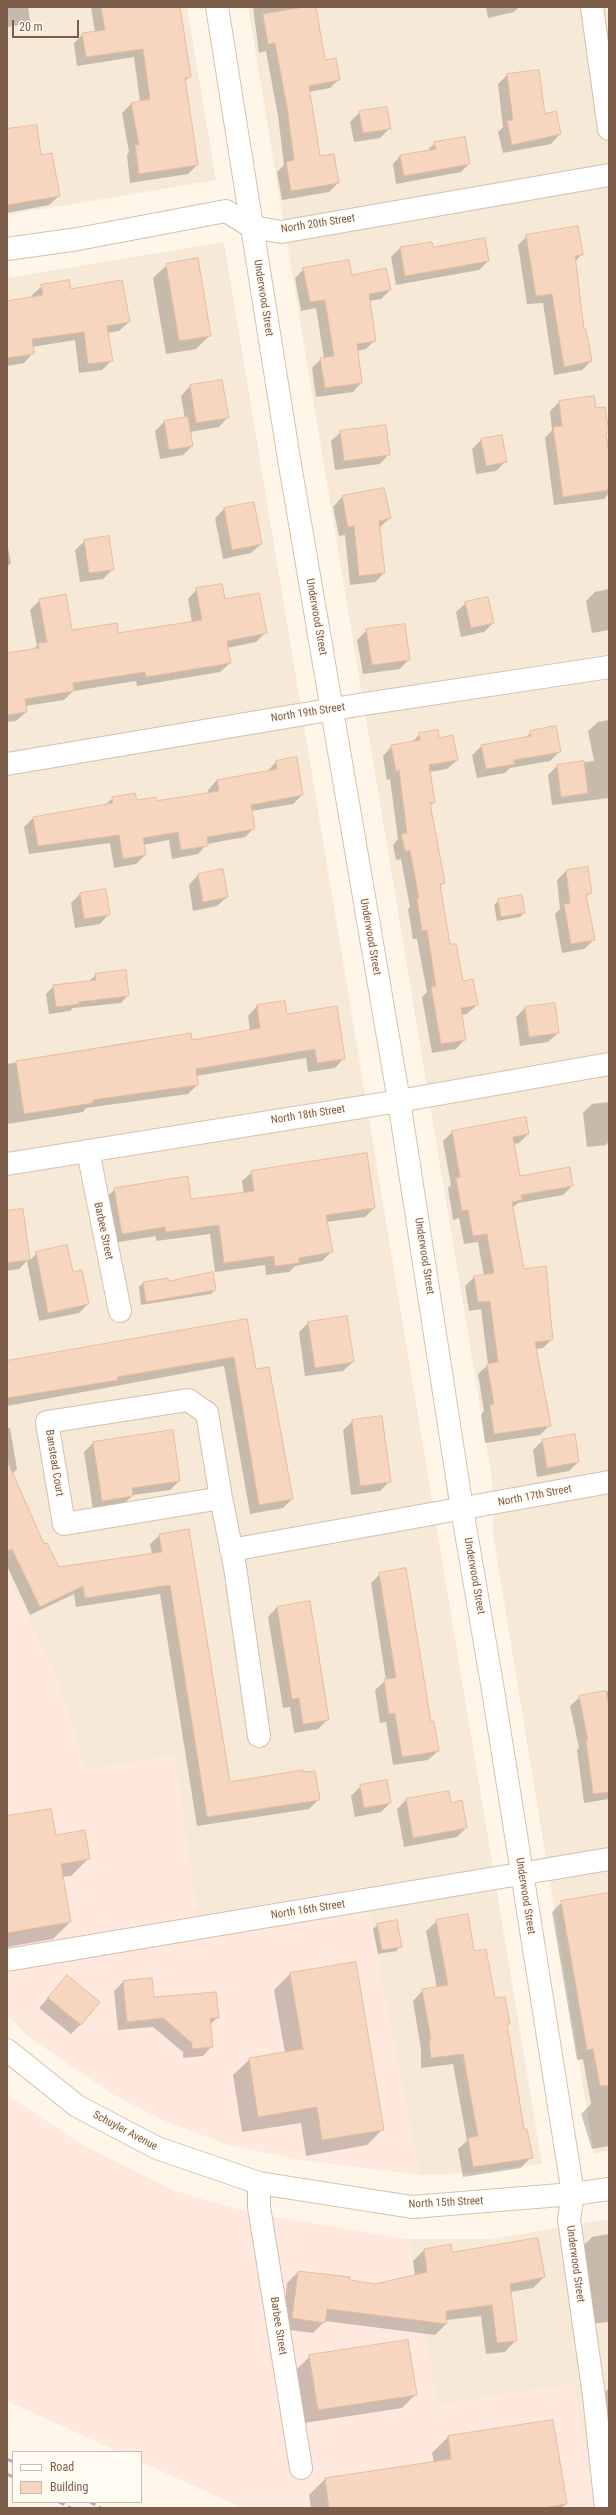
<!DOCTYPE html>
<style>
body{margin:0}
#map{position:relative;width:616px;height:2515px;overflow:hidden;background:#fef7e9;font-family:"Roboto Condensed",sans-serif}
canvas{display:block}
.frame{position:absolute;inset:0;border:8px solid #7c5d49;pointer-events:none}
.legend{position:absolute;left:12px;top:2451px;width:130px;height:52px;box-sizing:border-box;background:#fffaf2;border:1px solid #cbbbae;margin:0;padding:5px 7px;list-style:none;font-size:12px;color:#7c5d49}
.legend li{display:flex;align-items:center;gap:8px;height:20px}
.legend b{width:20px;border:1px solid #cbbbae}
.scale{position:absolute;left:12px;top:20px;width:67px;height:18px;box-sizing:border-box;border:2px solid #7c5d49;border-top:0;padding-left:5px;font-size:12px;line-height:14px;white-space:nowrap;color:#7c5d49;-webkit-text-stroke:3px #fffaf2;paint-order:stroke}
</style>
<div id="map">
<canvas width="616" height="2515"></canvas>
<div class="frame"></div>
<ul class="legend">
<li><b style="height:5px;background:#fff"></b>Road</li>
<li><b style="height:11px;background:#f6d6be"></b>Building</li>
</ul>
<div class="scale">20 m</div>
</div>
<script>
const ctx = document.querySelector('canvas').getContext('2d');
ctx.lineJoin = 'round';
function paint(path, color) {
  ctx.fillStyle = color;
  ctx.fill(path, 'evenodd');
}
function strokePath(path, color, width, dash) {
  ctx.strokeStyle = color;
  ctx.lineWidth = width;
  ctx.lineCap = dash ? 'butt' : 'round';
  ctx.setLineDash(dash || []);
  ctx.stroke(path);
}
function write(font, color, halo, rows, align = 'center') {
  ctx.font = font + ' "Roboto Condensed",sans-serif';
  ctx.lineWidth = 3;
  ctx.setLineDash([]);
  ctx.textBaseline = 'middle';
  ctx.strokeStyle = halo;
  ctx.fillStyle = color;
  for (const [text, x, y, turn = 0] of rows) {
    ctx.save();
    ctx.translate(x, y);
    ctx.rotate((+turn || 0) * Math.PI / 180);
    ctx.textAlign = isNaN(turn) ? turn : align;
    if (halo) ctx.strokeText(text, 0, 0);
    ctx.fillText(text, 0, 0);
    ctx.restore();
  }
}
paint(new Path2D(`
 M7,7H187L216,180L7,215Z
 M248,7H609V2151L594,2154L493,1534L492,1479Z
 M224,242L542,2164L469,2173L419,2175L364,1887L197,1917L174,1756L85,1770L60,1687L7,1576V278Z
 M609,2219V2508H595L574,2384L437,2405L408,2239H492Z`), '#f7e9d7');
paint(new Path2D(`
 M7,1576L60,1687L85,1770L174,1756L197,1917L364,1887L419,2175L300,2160L228,2145L162,2120L114,2095L31,2039L7,2016Z
 M7,2095L81,2144L175,2191L248,2212L408,2239L437,2405L574,2384L595,2508H242L141,2462V2452H119L7,2401Z`), '#ffe8dd');
paint(new Path2D(`
 M7,7H28L30,20L26,24L7,27Z
 M91,7H179L190,76L184,82L197,165L188,174L130,183L127,155L129,152L122,113L132,103L140,102L134,57L77,66L74,43L83,34L95,32Z
 M253,7H315L324,61L339,79L330,88L309,92L319,157L338,183L329,192L282,200L277,172L284,165L278,116L266,51L259,53Z
 M486,7H519L514,12L488,18Z
 M508,74L560,134L551,144L503,153L498,132L503,127L498,84Z
 M360,112L390,128L380,138L354,142L350,122Z
 M7,135L40,156L59,196L49,205L7,213Z
 M435,143L469,164L461,172L396,184L393,164L400,156L427,151Z
 M527,236L581,255L575,262L583,331L591,361L582,370L554,375L543,303L527,304L518,245Z
 M400,248H432L488,261L479,270L396,285L391,257Z
 M167,265L210,335L196,349L166,354L153,278Z
 M304,269L351,276L390,290L381,299L369,301L375,340L366,349L357,351L361,383L353,392L316,397L312,368L321,359L324,358L316,308L301,311L295,278Z
 M42,286L70,290L129,322L119,331L107,333L112,360L102,370L79,373L75,340L32,347L33,353L24,363L7,366V303L33,298L32,295Z
 M221,381L228,417L219,427L190,432L192,446L183,455L160,459L155,431L164,422L185,419L181,396L190,386Z
 M559,402L595,409L608,432L605,434L609,461V493L604,499L554,505L545,438L552,430L550,411Z
 M341,432L389,454L380,464L335,470L331,441Z
 M481,440L506,461L496,471L476,474L472,449Z
 M342,497L390,518L379,528L384,573L375,582L350,585L345,535L339,536L333,507Z
 M224,509L261,544L251,553L223,559L215,518Z
 M85,541L113,569L103,579L80,582L75,550Z
 M7,542L11,563L7,567Z
 M197,589L224,600L265,633L256,642L227,648L230,663L220,672L137,686L136,681L73,691L64,700L25,706L26,712L16,721L7,722V654L33,650L37,646L30,610L40,600L72,631L117,635L192,623L188,599Z
 M609,589V630L592,633L586,601L595,592Z
 M466,603L493,623L484,632L461,637L456,612Z
 M367,630L409,659L400,669L363,674L357,640Z
 M609,720V798L552,805L548,775L557,766L594,761L588,731L598,722Z
 M531,732L560,751L550,761L510,768L505,773L477,778L472,755L482,746L525,738Z
 M420,734L438,739L457,760L447,769L429,772L434,802L430,806L444,882L440,887L450,946L462,982L477,1005L467,1014L461,1015L465,1039L456,1049L432,1053L422,997L427,992L417,939H413L408,909L410,907L401,859L396,860L393,845L398,839L390,779L387,780L383,756L392,746L411,743Z
 M296,759L302,795L293,804L251,811L254,828L245,837L207,844L198,854L172,859L169,840L143,845L145,855L136,864L114,868L110,843L29,854L24,827L33,818L105,805L113,798L155,802L209,793L208,790L217,780L267,772L276,762Z
 M587,868L590,893L586,897L594,940L584,949L562,953L555,914L560,909L557,880L566,871Z
 M222,871L227,897L217,906L193,911L189,885L198,875Z
 M80,894L109,914L100,924L75,928L71,903Z
 M499,900L524,912L520,917L497,921L494,905Z
 M96,975L128,995L121,1003L73,1008L70,1011L49,1014L46,994L54,986L88,982Z
 M554,1004L558,1033L548,1042L520,1046L516,1017L525,1008Z
 M257,1006L286,1016L344,1058L335,1068L308,1072L306,1058L196,1076L197,1085L188,1094L86,1108L83,1112L7,1124V1064L109,1048L112,1045L139,1041L190,1034L191,1042L250,1031L248,1016Z
 M609,1102V1141L606,1145L587,1147L583,1113L592,1104Z
 M452,1132L528,1134L519,1143L513,1144L520,1177L572,1186L563,1195L518,1203L512,1208L523,1270L552,1339L543,1348L535,1349L550,1425L540,1435L485,1443L481,1415L484,1411L478,1374L488,1365L481,1309L469,1311L465,1286L474,1277L484,1276L478,1242L464,1244L459,1218L453,1220L448,1188L451,1185L443,1141Z
 M252,1172L374,1208L365,1217L326,1222L331,1252L322,1261L295,1266L289,1272L266,1275L265,1265L215,1272L210,1234L156,1241V1236L113,1243L105,1199L115,1189L190,1201L244,1194L242,1181Z
 M22,1210L29,1261L37,1253L72,1273L88,1304L79,1313L39,1321L27,1261L19,1269L7,1271V1212Z
 M167,1282L215,1290L211,1294L141,1305L139,1287L143,1283Z
 M246,1320L256,1370L292,1499L283,1508L250,1514L224,1366L7,1406V1362Z
 M308,1323L353,1362L343,1371L305,1376L299,1332Z
 M353,1421L390,1481L380,1491L351,1495L343,1430Z
 M7,1428H10L17,1469L12,1474L43,1545L58,1569L152,1554L150,1544L160,1535L229,1783L319,1799L309,1809L197,1826L160,1594L76,1607L74,1594L30,1615L7,1566Z
 M574,1435L578,1462L569,1471L537,1477L533,1450L542,1441Z
 M93,1443L179,1481L170,1490L133,1495L123,1505L93,1510L84,1452Z
 M380,1574L438,1751L428,1760L393,1765L386,1722L380,1723L375,1690L386,1680L371,1583Z
 M277,1607L327,1720L318,1729L294,1733L290,1707L283,1708L268,1617Z
 M609,1691V1799L584,1803L577,1750L579,1748L570,1706L580,1697Z
 M361,1786L390,1803L381,1812L355,1817L351,1796Z
 M406,1800L466,1828L457,1837L404,1847L397,1809Z
 M7,1817L55,1836L89,1858L71,1876L62,1877L70,1922L53,1939L7,1947Z
 M609,1894V2146L592,2149L581,2114L591,2104L583,2059L577,2060L552,1912L562,1902Z
 M437,1921L473,1952L494,2000L509,2023L506,2026L524,2130L531,2157L521,2168L463,2177L458,2149L467,2141L453,2064L421,2068V2049L413,2001L423,1990L437,1988L426,1931Z
 M378,1925L401,1946L396,1951L378,1954L373,1929Z
 M355,1963L383,2129L367,2145L306,2156L301,2123L242,2132L233,2075L250,2059L285,2053L274,1990L290,1974Z
 M67,1976L81,2024L71,2034L39,2008Z
 M151,1979L153,1998L218,2017L210,2025L212,2046L203,2056L183,2058V2052L153,2027L118,2030L114,1991L123,1982Z
 M609,2234V2322L589,2324L578,2251L592,2237Z
 M450,2246L451,2253L544,2277L533,2288L510,2292L516,2340L505,2352L486,2354L481,2316L446,2320V2324L435,2335L325,2321L313,2333L282,2329L287,2283L298,2272L375,2285L415,2276L413,2261L424,2250Z
 M310,2356L416,2394L402,2408L304,2423L296,2370Z
 M609,2388V2427L604,2393Z
 M552,2421L566,2504L561,2508H311L309,2495L325,2479L434,2463L432,2453L448,2437Z`), '#0003');
const building = new Path2D(`
 M101,7H180L191,77L185,78L198,165L139,174L135,145H139L131,103L150,99L143,49L86,57L82,33L105,30Z
 M306,7H316L325,60L336,58L340,80L309,86L320,156L334,154L339,183L291,191L286,162L294,160L287,107L275,43L268,44L263,14Z
 M539,70L545,114L556,111L561,134L512,145L507,121L513,120L507,74Z
 M387,107L391,129L363,133L359,111Z
 M37,125L41,155L52,153L60,196L7,205V129Z
 M465,137L470,164L404,176L400,155L436,149L434,142Z
 M578,226L583,255L575,256L584,329H586L592,361L564,367L552,294L536,296L526,235Z
 M485,238L489,261L405,276L400,247L432,242L433,247Z
 M198,258L211,336L179,341L166,264Z
 M349,260L352,275L386,268L391,290L369,294L376,341L357,344L362,383L325,388L320,358L334,356L325,300L310,302L303,268Z
 M69,280L71,289L122,280L130,322L107,326L113,361L88,364L84,332L32,339L34,354L7,358V301L43,295L41,285Z
 M222,380L229,418L196,423L190,385Z
 M594,396L596,408L605,407L609,432L606,433L609,454V490L563,497L553,427L562,426L559,401Z
 M188,417L193,446L169,450L164,421Z
 M386,425L390,455L344,461L340,431Z
 M502,435L507,462L486,466L481,439Z
 M384,488L391,518L379,521L385,573L359,576L354,526L348,527L342,496Z
 M254,502L262,544L232,550L224,508Z
 M109,536L114,570L89,573L84,540Z
 M222,584L225,599L259,593L267,633L227,641L231,663L146,677L145,672L73,683L74,691L25,699L27,712L7,715V653L39,648L38,643L47,642L39,599L66,594L72,630L117,623L118,633L202,620L196,588Z
 M488,597L494,623L471,628L465,602Z
 M405,624L410,660L372,665L366,629Z
 M556,726L561,752L514,760L515,764L486,769L481,745L531,736L530,731Z
 M438,730L439,738L453,735L458,760L429,765L435,802L430,803L445,883L440,884L450,944H456L463,981L473,979L478,1005L461,1008L466,1040L441,1044L431,987L436,986L427,930L422,931L417,899L419,898L410,850L405,851L401,834L407,833L399,770L396,771L391,745L420,740L419,733Z
 M297,757L303,795L251,805L255,829L207,837L208,846L181,850L178,832L143,838L146,855L123,859L119,835L38,846L33,817L113,803L112,797L135,793L137,800L156,797V801L219,791L217,780L277,769L276,761Z
 M584,761L588,793L561,797L557,765Z
 M588,867L592,893L586,894L595,940L571,944L564,904L570,903L566,870Z
 M223,869L228,897L203,902L198,874Z
 M106,889L110,915L84,919L80,893Z
 M522,895L525,913L501,917L498,899Z
 M126,970L129,996L78,1002L79,1004L56,1007L53,985L96,980L95,974Z
 M285,1001L287,1014L337,1006L345,1059L317,1063L315,1049L196,1069L198,1085L93,1100V1103L24,1114L16,1061L191,1033L192,1040L260,1028L257,1005Z
 M555,1003L559,1033L529,1037L525,1007Z
 M526,1117L529,1134L513,1137L520,1176L570,1167L573,1186L521,1195L522,1200L512,1202L524,1269L546,1266L553,1340L535,1342L551,1426L494,1434L490,1405L494,1404L487,1364L498,1362L490,1301L478,1302L474,1276L494,1273L487,1234L473,1236L468,1210L462,1211L456,1178L460,1177L452,1131Z
 M367,1153L375,1208L326,1215L333,1252L299,1258V1263L275,1266L274,1256L224,1263L219,1225L166,1232L165,1227L122,1234L114,1188L188,1176L191,1199L254,1191L251,1171Z
 M23,1209L30,1260L7,1263V1211Z
 M67,1245L73,1272L82,1270L89,1304L48,1313L36,1252Z
 M213,1272L216,1290L146,1302L143,1282L168,1278V1281Z
 M347,1316L354,1362L315,1368L308,1322Z
 M247,1319L256,1369L269,1367L293,1499L259,1505L234,1357L117,1377L118,1380L7,1398V1361Z
 M382,1416L391,1482L360,1486L352,1420Z
 M173,1430L180,1481L132,1488L133,1496L102,1501L93,1442Z
 M575,1434L579,1462L547,1468L542,1440Z
 M7,1460L44,1544L47,1543L59,1567L162,1552L159,1534L189,1529L230,1782L303,1770V1772L315,1771L320,1800L207,1817L170,1585L85,1598L83,1586L40,1607L12,1549L7,1551Z
 M406,1568L431,1722L434,1721L439,1751L402,1757L395,1713L389,1714L384,1679L396,1678L379,1573Z
 M310,1601L329,1720L303,1724L299,1698L292,1699L277,1607Z
 M606,1691L609,1706V1792L593,1794L586,1740H588L579,1696Z
 M387,1780L391,1803L364,1808L360,1785Z
 M449,1791L451,1803L462,1800L467,1828L413,1838L406,1799Z
 M51,1809L56,1835L85,1830L90,1859L61,1864L71,1922L7,1933V1816Z
 M609,1893V2085L600,2086L593,2049L587,2050L561,1901Z
 M468,1914L474,1951L486,1949L495,1998L505,1997L510,2024H507L524,2129H527L533,2158L473,2167L468,2138L478,2136L463,2054L431,2058L429,2040L431,2039L422,1989L448,1985L436,1920Z
 M397,1920L402,1947L382,1950L377,1924Z
 M356,1962L384,2130L322,2140L317,2107L258,2117L249,2058L303,2049L290,1973Z
 M67,1975L100,2002L81,2025L48,1998Z
 M152,1978L154,1997L216,1992L219,2018H210L213,2047L192,2049V2043L163,2018L127,2022L123,1981Z
 M538,2238L545,2277L510,2284L517,2341L497,2343L492,2305L446,2311L447,2324L327,2309L325,2323L292,2318L298,2271L350,2277V2280L375,2284L427,2272L424,2249L451,2244L452,2252Z
 M408,2340L417,2395L318,2410L309,2355Z
 M553,2420L567,2504L542,2508H329L325,2478L451,2459L448,2436Z`);
paint(building, '#f6d6be');
strokePath(building, '#eabd9d', 1);
const street = new Path2D(`
 M592,7L609,129
 M7,249L78,239L226,211L252,227L281,232L609,175
 M7,764L358,705L609,667
 M88,1151L120,1311
 M188,1400L207,1413L221,1498L64,1524L47,1422Z
 M221,1498L235,1567L259,1736
 M231,1550L609,1482
 M7,1960L609,1859
 M259,2183V2207L301,2468
 M573,2194L569,2219L594,2396L606,2508`);
const secondary = new Path2D(`
 M217,7L289,459L399,1101L462,1509L492,1684L573,2194
 M7,1164L399,1101L609,1064
 M7,2050L77,2106L157,2148L259,2183L412,2207L573,2194L609,2189`);
strokePath(street, '#d3bfad', 24);
strokePath(secondary, '#d8c1ac', 24);
strokePath(street, '#fff', 22);
strokePath(secondary, '#fff', 22);
strokePath(new Path2D(`
 M7,2459L13,2462
 M7,2474L13,2477
 M59,2502L71,2508
 M90,2502L101,2508`), '#bba5cb', 3, [6, 4]);
write('11px', '#7c5d49', '#fffaf2', [
 ["North 20th Street",318,224,-9],
 ["Underwood Street",263,298,81],
 ["Underwood Street",316,617,80],
 ["North 19th Street",308,713,-9],
 ["Underwood Street",370,937,80],
 ["North 18th Street",308,1115,-9],
 ["Barbee Street",103,1231,78],
 ["Underwood Street",424,1256,81],
 ["Banstead Court",54,1463,81],
 ["North 17th Street",535,1496,-11],
 ["Underwood Street",474,1576,80],
 ["Underwood Street",525,1896,81],
 ["North 16th Street",308,1910,-9],
 ["Schuyler Avenue",125,2131,28],
 ["North 15th Street",446,2203,-3],
 ["Underwood Street",575,2264,82],
 ["Barbee Street",278,2326,81]
]);
</script>
